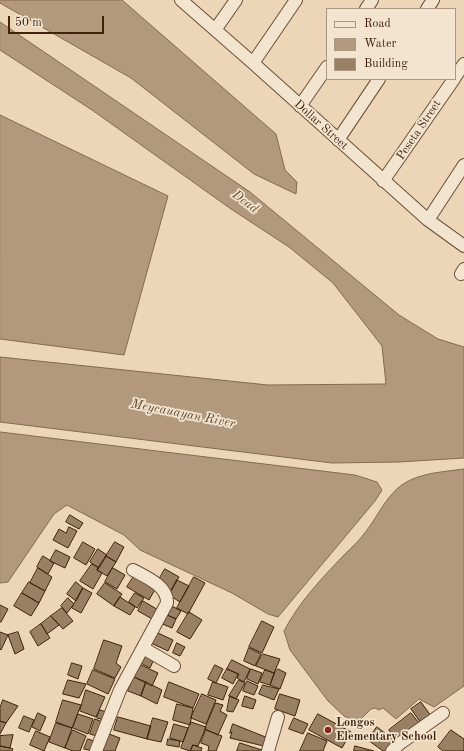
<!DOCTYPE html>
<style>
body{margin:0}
#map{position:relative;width:464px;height:751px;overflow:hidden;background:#ecd6b7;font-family:"Old Standard TT",serif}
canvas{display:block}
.legend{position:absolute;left:326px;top:8px;width:130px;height:72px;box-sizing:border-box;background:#f3e4d0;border:1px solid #ab9682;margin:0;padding:5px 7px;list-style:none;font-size:12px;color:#40220d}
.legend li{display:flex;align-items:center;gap:8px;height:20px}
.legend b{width:20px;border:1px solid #ab9682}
.scale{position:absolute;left:8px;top:16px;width:96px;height:18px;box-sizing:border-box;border:2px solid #40220d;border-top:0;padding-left:5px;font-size:12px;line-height:14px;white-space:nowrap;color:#40220d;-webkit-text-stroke:3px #f3e4d0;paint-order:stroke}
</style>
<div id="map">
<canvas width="464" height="751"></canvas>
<ul class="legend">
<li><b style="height:5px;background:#f3e4d0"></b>Road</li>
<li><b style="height:11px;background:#b2997d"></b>Water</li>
<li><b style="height:11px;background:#998065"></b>Building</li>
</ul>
<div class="scale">50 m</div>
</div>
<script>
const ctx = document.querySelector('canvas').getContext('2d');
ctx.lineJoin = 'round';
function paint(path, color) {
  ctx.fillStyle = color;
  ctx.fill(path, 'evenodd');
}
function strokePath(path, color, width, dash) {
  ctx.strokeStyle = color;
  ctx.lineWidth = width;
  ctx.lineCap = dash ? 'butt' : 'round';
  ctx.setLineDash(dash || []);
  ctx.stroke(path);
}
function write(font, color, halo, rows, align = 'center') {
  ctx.font = font + ' "Old Standard TT",serif';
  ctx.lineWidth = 3.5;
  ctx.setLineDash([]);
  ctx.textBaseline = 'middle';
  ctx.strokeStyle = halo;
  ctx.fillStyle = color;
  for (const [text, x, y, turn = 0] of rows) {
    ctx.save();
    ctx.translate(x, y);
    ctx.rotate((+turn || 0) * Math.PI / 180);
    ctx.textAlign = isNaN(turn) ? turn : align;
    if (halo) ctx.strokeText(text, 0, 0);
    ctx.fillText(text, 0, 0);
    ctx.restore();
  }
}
const water = new Path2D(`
 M0,0H122L276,134L285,170L297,182L296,194L254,174L131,78L0,3Z
 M0,22L250,192L399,315L438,339L464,347V458L399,462L332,463L0,422V357L268,385L386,384L382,346L333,283L289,247L231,209L92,110L0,50Z
 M0,115L168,196L124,355L0,339Z
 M0,432L355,475L377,482L382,490L375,501L278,617L268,614L232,593L140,550L124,535L67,505L54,514L8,582L0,583Z
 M464,469V686L434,707L419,699L396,719L383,708L379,710L375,708L371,709L358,722L344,716L328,701L290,650L284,631C299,602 322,578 344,555C352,547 361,539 367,530C377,517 385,499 398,488C415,473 442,472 464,469Z`);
paint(water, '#b2997d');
strokePath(water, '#846950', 1);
const building = new Path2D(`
 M70,515L83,523L79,529L66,522Z
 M69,527L77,531L68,548L53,540L59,529L66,533Z
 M83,542L95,549L86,565L74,558Z
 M115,542L124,547L116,562L106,556Z
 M98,549L107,555L99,568L90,562Z
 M56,550L70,557L65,568L50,561Z
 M43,556L54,563L48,574L37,567Z
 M106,556L116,562L107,576L97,570Z
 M92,564L99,568L97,570L102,573L93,589L80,581Z
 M38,568L52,577L45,591L30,583Z
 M113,568L125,575L117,589L105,582Z
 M165,569L179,577L171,591L157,583Z
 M136,573L157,586L149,600L127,587Z
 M194,577L205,583L188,614L177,608Z
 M177,580L189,586L180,602L169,595Z
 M29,582L45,591L39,603L22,593Z
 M76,582L83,588L76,601L67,594Z
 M105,583L122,594L114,606L97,594Z
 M83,588L92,593L81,613L72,608Z
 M22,593L39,603L31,616L14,606Z
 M135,593L144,598L137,608L129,602Z
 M120,597L135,607L130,615L114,606Z
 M68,598L74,604L67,613L61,606Z
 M143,601L160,611L154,620L138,611Z
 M0,605L8,609L1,622H0Z
 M170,605L181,611L176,619L165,614Z
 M62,608L73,621L63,629L51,616Z
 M189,612L202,620L190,639L177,632Z
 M165,614L176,619L172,628L160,623Z
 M51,616L59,625L47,634L41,624Z
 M262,621L274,627L262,653L249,647Z
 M41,624L50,638L38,646L30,632Z
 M0,632L8,635L1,650L0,649Z
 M18,632L24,649L15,654L8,635Z
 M156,632L173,640L168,651L151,643Z
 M104,640L122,646L116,663L121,667L115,678L94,669Z
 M177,643L185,647L180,656L173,653Z
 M249,648L261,654L255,666L244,661Z
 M143,653L154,659L150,668L139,662Z
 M263,654L280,659L274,673L256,666Z
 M232,660L250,669L244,682L237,678L239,674L227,669Z
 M72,663L82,666L78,679L68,675Z
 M139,664L158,673L152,686L134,677Z
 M215,665L223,669L216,683L208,679Z
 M227,669L238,674L233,684L222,678Z
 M251,669L262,673L258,684L247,679Z
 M278,669L286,673L280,689L270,685L275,672Z
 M93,670L115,679L108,694L87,684Z
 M265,670L274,673L270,685L260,682Z
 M134,677L146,682L141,696L128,691Z
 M68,680L86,684L79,698L63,694Z
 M239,680L245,683L236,699L229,696Z
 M247,681L258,686L254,695L243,691Z
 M146,682L162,690L157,704L141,696Z
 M169,682L199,694L193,708L164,697Z
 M213,682L228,687L223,700L208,695Z
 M263,685L279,689L274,700L259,694Z
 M86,690L105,697L96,717L80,711Z
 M202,694L216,700L206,724L191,718Z
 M280,694L300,700L295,716L275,709Z
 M230,696L239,700L233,712L227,711Z
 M245,696L256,700L253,709L242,706Z
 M3,700L18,706L6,723L0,721V708Z
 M63,700L81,705L72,728L56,722Z
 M421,702L431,716L421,723L411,709Z
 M216,703L223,705L220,711L227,715L218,735L205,729Z
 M177,704L193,708L190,725L173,720Z
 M100,710L110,713L107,721L97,718Z
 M38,713L46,717L40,731L32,727Z
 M411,713L419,723L397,741L389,730Z
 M78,714L93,719L88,734L73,728Z
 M318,714L351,732L342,748L309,730Z
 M24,716L34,720L29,732L19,728Z
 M118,717L151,726L147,739L114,730Z
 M153,718L168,722L161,742L147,739Z
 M294,718L308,724L303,734L289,729Z
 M95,719L105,723L100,737L90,734Z
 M0,721L6,723L0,734Z
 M191,722L206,727L198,746L193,745L190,751L181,748Z
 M56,723L72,728L65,748L49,742Z
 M174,724L188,728L183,742L170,738Z
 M233,724L268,738V747L230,738L232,732L230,733Z
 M377,727L394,740L386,751H383L368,740Z
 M73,730L86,736L80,751H73L65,748Z
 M206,730L222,736L216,751H208L209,746L201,743Z
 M451,730L464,739V751H443L438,747Z
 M36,731L50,737L44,751L30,745Z
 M308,733L327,741L323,751H300Z
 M109,734L120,738L115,751H103Z
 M13,735L10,748L0,746V736Z
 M88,739L97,742L94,751L84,749Z
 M168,739L180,741L179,747L167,745Z
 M240,743L265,751H237Z
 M193,745L202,748L201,751H191Z
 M0,746L10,748L13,749L12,751H0Z
 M355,746L374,751H354Z`);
paint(building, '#998065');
strokePath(building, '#40220d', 1);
const minor = new Path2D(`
 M181,0L253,63L428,220L464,246
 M366,9L372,0
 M427,9L433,0
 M215,30L236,0
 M253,63L296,0
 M455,77L464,64
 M300,106L327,67
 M338,140L379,79
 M383,181L454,79
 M428,220L464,165
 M461,274L464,269
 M143,648L174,666
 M96,751L120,690L167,603C168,586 146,577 133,570
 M268,751L278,717
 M392,751L399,744L443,713`);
strokePath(minor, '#6b4f38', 14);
strokePath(minor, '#f3e4d0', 12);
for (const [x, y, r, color] of [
 [328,730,4,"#8f2418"]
]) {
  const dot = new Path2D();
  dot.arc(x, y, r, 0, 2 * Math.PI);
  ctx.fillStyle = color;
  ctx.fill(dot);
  strokePath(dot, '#f3e4d0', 1.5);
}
write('12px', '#40220d', '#f3e4d0', [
 ["Dollar Street",321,125,42],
 ["Peseta Street",419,130,-56]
]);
write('bold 12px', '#40220d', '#f3e4d0', [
 ["Longos",336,723],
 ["Elementary School",336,737]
], 'left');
write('italic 13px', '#62462f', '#f3e4d0', [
 ["Dead",245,202,37],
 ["Meycauayan River",183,414,11]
]);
</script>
